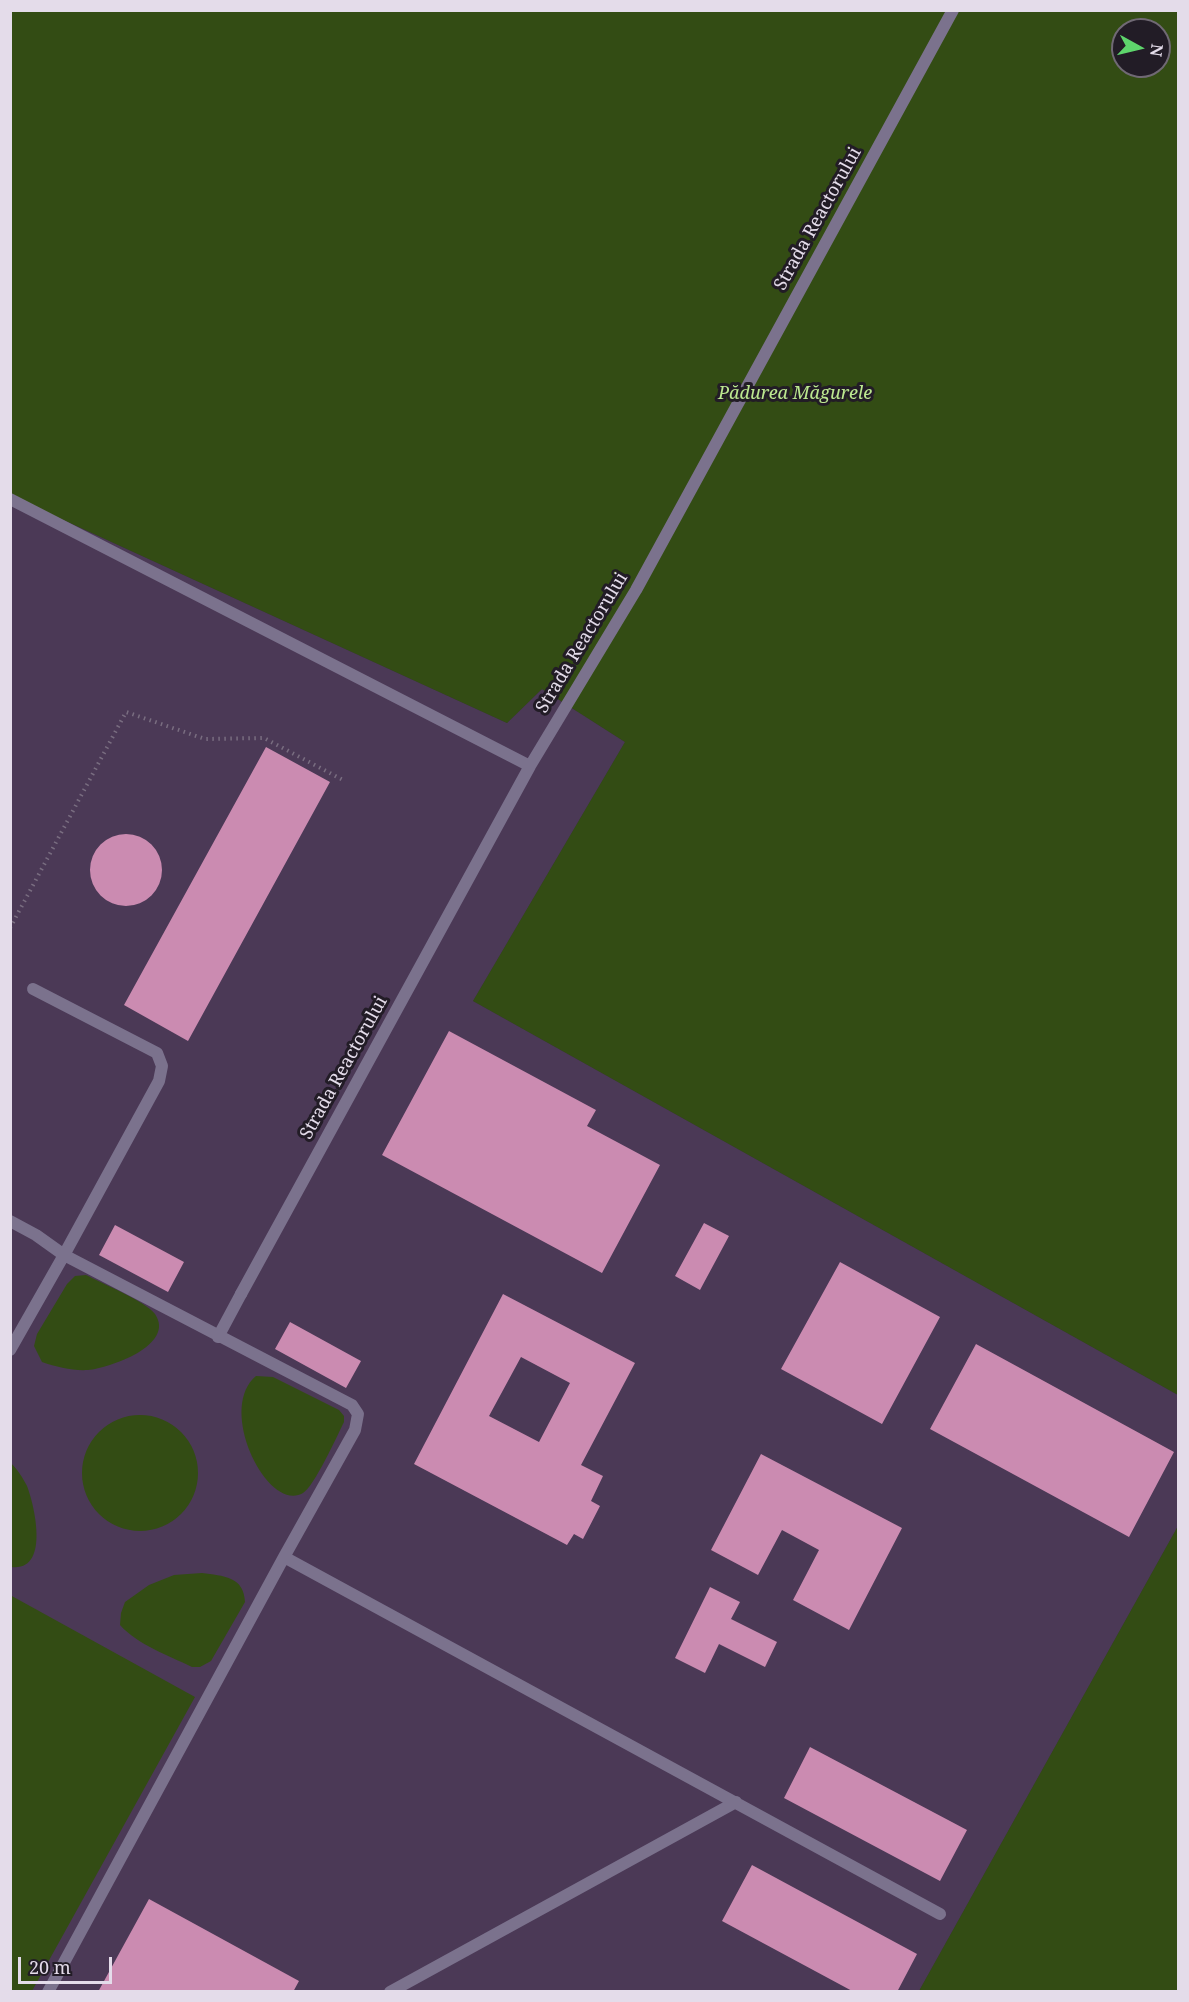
<!DOCTYPE html>
<meta charset="utf-8">
<style>
body{margin:0}
#map{position:relative;width:1189px;height:2002px;overflow:hidden;background:#3f3148;font-family:"Noto Serif",serif}
canvas{display:block}
.frame{position:absolute;inset:0;border:12px solid #e4dcea;pointer-events:none}
.north{position:absolute;left:1111px;top:18px;width:60px;height:60px;box-sizing:border-box;background:#221c26;border:2px solid #706974;border-radius:50%;rotate:98deg;font-size:16px;font-weight:700;line-height:24px;text-align:center;color:#e4dcea}
.north::after{content:'';display:block;margin:auto;width:21px;height:27px;background:#5ed56c;clip-path:polygon(50% 0,100% 100%,50% 72%,0 100%)}
.scale{position:absolute;left:18px;top:1957px;width:94px;height:27px;box-sizing:border-box;border:3px solid #e4dcea;border-top:0;padding-left:8px;font-size:18px;line-height:21px;white-space:nowrap;color:#e4dcea;-webkit-text-stroke:4px #221c26;paint-order:stroke}
</style>
<div id="map">
<canvas width="1189" height="2002"></canvas>
<div class="frame"></div>
<div class="north">N</div>
<div class="scale">20 m</div>
</div>
<script>
const ctx = document.querySelector('canvas').getContext('2d');
ctx.lineJoin = 'round';
function paint(path, color) {
  ctx.fillStyle = color;
  ctx.fill(path, 'evenodd');
}
function strokePath(path, color, width, dash) {
  ctx.strokeStyle = color;
  ctx.lineWidth = width;
  ctx.lineCap = dash ? 'butt' : 'round';
  ctx.setLineDash(dash || []);
  ctx.stroke(path);
}
function write(font, color, halo, rows, align = 'center') {
  ctx.font = font + ' "Noto Serif",serif';
  ctx.lineWidth = 6;
  ctx.setLineDash([]);
  ctx.textBaseline = 'middle';
  ctx.strokeStyle = halo;
  ctx.fillStyle = color;
  for (const [text, x, y, turn = 0] of rows) {
    ctx.save();
    ctx.translate(x, y);
    ctx.rotate((+turn || 0) * Math.PI / 180);
    ctx.textAlign = isNaN(turn) ? turn : align;
    if (halo) ctx.strokeText(text, 0, 0);
    ctx.fillText(text, 0, 0);
    ctx.restore();
  }
}
paint(new Path2D(`
 M11,496L507,723L542,689L625,742L473,1001L1178,1395V1526L919,1991L11,1992Z`), '#4b3956');
paint(new Path2D(`
 M11,11H1178V1395L473,1001L625,742L542,689L507,723L11,496ZM1123,30H1159V66H1123Z
 M86,1275C101,1283 147,1302 155,1314C176,1345 110,1368 88,1370C73,1371 57,1367 42,1362L34,1346L37,1334L67,1284L75,1276Z
 M256,1376L273,1377L339,1410L344,1416V1422C337,1436 314,1487 303,1493C268,1514 216,1409 256,1376Z
 M82 1473a58 58 0 1 1 116 0a58 58 0 1 1-116 0Z
 M11,1463C17,1469 23,1478 27,1486C35,1507 50,1572 11,1567Z
 M1178,1526V1991H919Z
 M202,1573C223,1576 244,1576 245,1602L211,1661L200,1667H192C168,1655 138,1645 120,1625L121,1613L125,1602L149,1585L174,1575Z
 M10,1595L195,1697L32,1991H11Z`), '#334c14');
paint(new Path2D(`
 M266,747L330,782L188,1041L124,1005Z
 M90 870a36 36 0 1 1 72 0a36 36 0 1 1-72 0Z
 M449,1031L596,1110L587,1126L660,1165L602,1273L382,1155Z
 M704,1223L729,1236L700,1290L675,1276Z
 M115,1225L184,1262L168,1292L99,1255Z
 M840,1262L940,1317L882,1424L781,1369Z
 M503,1294L635,1363L581,1465L603,1476L591,1501L600,1506L583,1539L574,1534L567,1545L414,1464ZM521,1357L570,1383L539,1442L489,1416Z
 M290,1322L361,1361L346,1388L275,1349Z
 M976,1344L1174,1452L1129,1537L930,1429Z
 M761,1454L902,1528L849,1630L793,1600L819,1550L782,1530L758,1575L711,1550Z
 M710,1587L740,1602L731,1619L777,1642L765,1667L719,1644L705,1673L675,1658Z
 M810,1747L967,1830L940,1881L784,1798Z
 M752,1865L917,1954L897,1992H854L722,1921Z
 M149,1899L299,1981L293,1992H98Z`), '#cb8bb1');
strokePath(new Path2D(`
 M10,928L126,712L205,739L264,738L343,780`), '#796d80', 4, [1.5, 4.5]);
strokePath(new Path2D(`
 M10,1221L36,1235L64,1255L159,1081L162,1066L157,1053L33,989
 M218,1337L241,1294
 M10,1350L64,1255L352,1405L358,1414L355,1430L284,1557L48,1992
 M284,1557L940,1914
 M390,1992L736,1802`), '#7b728d', 12);
strokePath(new Path2D(`
 M10,499L530,766
 M241,1294L530,766L636,590L953,10`), '#7b728d', 12);
write('18px', '#e4dcea', '#221c26', [
 ["Strada Reactorului",818,219,-61],
 ["Strada Reactorului",582,643,-59],
 ["Strada Reactorului",344,1068,-61]
]);
write('italic 18px', '#bce890', '#221c26', [
 ["Pădurea Măgurele",795,394]
]);
</script>
